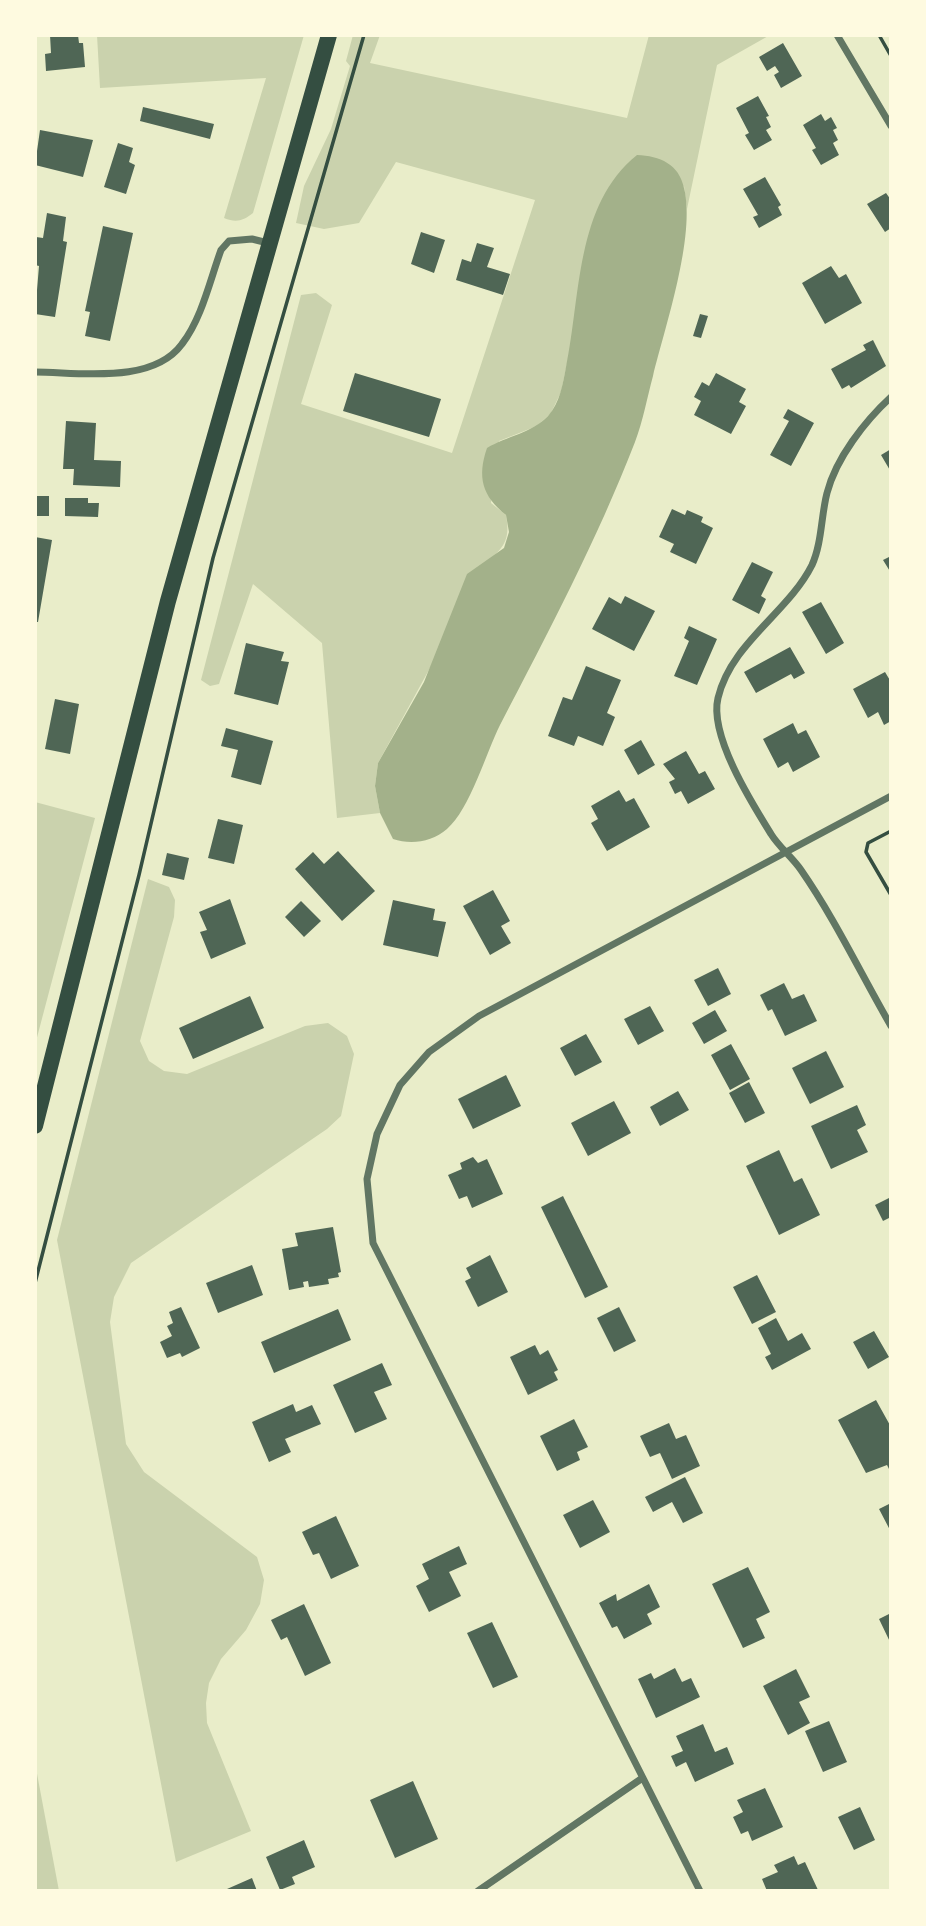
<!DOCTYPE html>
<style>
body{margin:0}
#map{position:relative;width:926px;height:1926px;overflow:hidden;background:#e9edc9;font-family:"Varela Round",sans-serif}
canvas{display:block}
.frame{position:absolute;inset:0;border:37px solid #fefae0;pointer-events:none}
</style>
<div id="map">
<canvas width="926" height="1926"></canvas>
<div class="frame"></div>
</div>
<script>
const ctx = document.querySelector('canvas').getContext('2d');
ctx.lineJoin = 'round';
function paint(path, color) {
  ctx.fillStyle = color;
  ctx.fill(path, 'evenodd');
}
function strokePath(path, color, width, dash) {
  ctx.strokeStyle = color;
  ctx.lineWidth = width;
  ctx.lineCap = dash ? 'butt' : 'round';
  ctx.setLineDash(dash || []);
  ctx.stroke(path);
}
paint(new Path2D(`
 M97,35H304L253,213C243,221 236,223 224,218L266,78L100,88Z
 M353,35H380L370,63L627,118L649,35H770L717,65L687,209L684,186L575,326L561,392L551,413L537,426L499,441L491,503L506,515C510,537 506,546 489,560L378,763L375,786L380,813L337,818L322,643L253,584L219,684L210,686L201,680L301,295L316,293L332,305L301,404L452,453L535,200L396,162L359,223L324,229L296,223L304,186L331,129L350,66L346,61Z
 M35,802L95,818L35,1045Z
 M148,879L169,887L175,900L174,917L140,1041L149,1061L164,1071L187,1074L305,1026L328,1023L347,1036L354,1054L341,1116L327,1129L131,1263L114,1297L110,1322L126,1444L144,1472L257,1557L264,1580L260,1604L246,1630L221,1659L209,1683L206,1703L207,1723L251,1831L176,1862L57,1240Z
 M35,1763L59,1891H35Z`), '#cad2ad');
paint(new Path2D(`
 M637,155C660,156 679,164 684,188C696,236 665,327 653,376C647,398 643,421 635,442C597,540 548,633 500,725C486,753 470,809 447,829C432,842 411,845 393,839L380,813L375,786L378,763L424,682L467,574L504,548L509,532L506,515C482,496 477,477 487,448C507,436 532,433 548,416C560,403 563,383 566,367C581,296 575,205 637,155Z`), '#a3b18a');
paint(new Path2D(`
 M50,35H78L79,43H83L85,67L46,71L45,54L51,53Z
 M783,43L802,76L781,88L774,75L779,72L775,66L767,71L759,57Z
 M758,96L769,116L766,117L771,127L766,130L772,140L754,150L745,135L749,133L736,108Z
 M143,107L214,124L210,139L140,121Z
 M821,114L825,121L831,117L837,128L833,130L838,140L833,143L839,155L821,165L812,150L816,148L803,125Z
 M40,130L93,140L83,177L35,165Z
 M118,143L133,148L129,162L135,165L126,194L104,187Z
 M765,177L781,205L778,207L782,215L759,228L753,217L758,215L743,189Z
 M886,193L891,200V228L885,232L867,204Z
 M47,213L66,217L63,241L67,242L55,317L35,314L39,266L35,265V242L36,237L43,238Z
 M103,226L133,233L110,341L85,336L90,312L85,311Z
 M421,232L445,240L434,273L411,264Z
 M477,243L494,248L487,267L510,274L503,295L456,280L462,259L471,262Z
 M831,266L839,278L846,274L862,303L825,324L802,283Z
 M700,314L708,316L701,338L693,336Z
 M873,340L886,366L851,388L849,385L842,389L831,369L866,350L863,345Z
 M355,373L441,399L429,437L343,411Z
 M716,373L746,389L739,402L746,406L731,434L694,415L701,401L694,397L702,382L709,386Z
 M788,409L814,423L791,466L770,455L789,421L783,418Z
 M66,421L96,423L94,460L121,461L120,487L73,485L74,469H63Z
 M891,449V472L881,455Z
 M35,496H49V516H35Z
 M65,498H88V503H99L98,517L65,516Z
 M672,509L685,515L687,510L703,517L701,522L713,528L696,564L670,552L674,544L659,537Z
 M35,537L52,540L38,622H35Z
 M891,556V573L883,560Z
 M752,562L773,572L761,596L766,599L759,614L732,600Z
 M625,596L655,611L634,651L592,629L609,597L621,604Z
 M821,602L844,643L826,654L802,612Z
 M689,626L717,639L697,685L674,676L689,641L684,638Z
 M246,643L284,652L281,661L289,662L278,705L234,694Z
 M790,647L805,673L794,679L791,674L756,693L744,672Z
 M586,666L621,680L607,713L615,717L603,746L578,736L574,746L548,736L563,697L572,700Z
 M885,672L891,682V721L884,725L878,712L868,718L853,689Z
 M55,699L79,704L70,754L45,749Z
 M793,723L798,734L806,730L820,757L793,772L788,762L778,768L763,739Z
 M226,728L273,741L261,785L231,777L238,750L221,746Z
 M641,740L655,765L638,775L624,750Z
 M686,751L699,774L705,771L715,789L688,804L681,791L675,794L669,782L675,779L663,764Z
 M619,790L626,802L634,798L650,827L607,851L591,823L598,819L591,806Z
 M218,819L243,825L234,864L208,858Z
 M338,851L375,891L342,921L295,869L313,852L324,864Z
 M167,853L189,858L184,880L162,875Z
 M493,890L510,921L501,926L511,943L490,955L463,906Z
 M230,899L246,944L211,959L200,932L207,930L199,912Z
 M393,900L435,909L433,920L446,922L438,957L383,945Z
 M301,901L321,921L304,937L285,917Z
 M718,968L731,994L708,1006L694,980Z
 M784,983L792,999L804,994L817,1021L785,1036L772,1009L768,1011L760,995Z
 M250,996L264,1028L193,1059L179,1028Z
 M650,1006L664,1031L638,1045L624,1019Z
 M715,1010L727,1031L704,1044L692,1023Z
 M586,1034L602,1062L575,1076L560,1048Z
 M731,1044L750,1079L730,1090L711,1055Z
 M826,1051L844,1087L810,1104L792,1068Z
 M506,1075L521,1106L473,1129L458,1099Z
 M749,1082L765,1113L745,1123L729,1093Z
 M678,1091L689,1110L660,1126L650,1107Z
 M614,1101L631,1133L588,1156L571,1123Z
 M857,1105L866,1125L857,1130L868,1152L831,1169L811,1126Z
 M779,1150L794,1182L802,1178L820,1215L779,1235L746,1166Z
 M473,1157L478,1163L487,1159L503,1194L472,1208L467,1196L459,1199L448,1175L462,1169L460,1163Z
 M563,1196L608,1287L585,1298L541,1207Z
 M891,1197V1217L883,1221L875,1205Z
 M333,1227L341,1272L338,1273L339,1277L328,1279L329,1284L309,1287L308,1281L303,1282L304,1287L289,1290L282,1249L298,1246L295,1233Z
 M490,1255L508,1292L478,1307L465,1281L471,1278L466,1268Z
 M252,1265L263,1295L218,1313L206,1283Z
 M757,1275L776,1312L752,1324L733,1287Z
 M181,1307L200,1348L182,1357L180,1353L167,1358L160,1342L172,1336L167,1326L173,1323L169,1312Z
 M619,1307L636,1341L614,1352L597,1318Z
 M338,1309L351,1340L274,1373L261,1342Z
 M776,1318L788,1341L802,1333L811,1349L772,1370L765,1357L771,1354L758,1328Z
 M874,1331L889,1357L868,1369L853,1342Z
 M535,1345L540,1355L548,1350L558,1370L554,1372L558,1380L528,1395L510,1357Z
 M382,1363L392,1385L374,1392L387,1419L355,1433L333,1385Z
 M876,1400L891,1427V1473L887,1465L866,1473L838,1420Z
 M293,1404L296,1412L312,1405L321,1424L285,1439L291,1452L269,1462L252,1422Z
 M574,1419L588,1447L577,1452L580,1460L557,1471L540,1436Z
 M669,1423L676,1439L686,1435L700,1466L672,1479L660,1453L650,1457L640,1436Z
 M685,1477L703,1513L683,1523L672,1502L653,1512L645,1497Z
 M593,1500L610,1532L580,1548L563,1515Z
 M891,1503V1532L879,1509Z
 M336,1516L359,1566L331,1579L319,1553L313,1555L302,1532Z
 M459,1546L467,1564L449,1572L461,1596L429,1612L416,1586L429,1579L422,1564Z
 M748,1567L770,1612L756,1619L765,1638L743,1648L712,1584Z
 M649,1584L660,1607L647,1614L652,1624L624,1639L617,1626L612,1628L599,1603L616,1594L617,1601Z
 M304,1604L331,1663L305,1676L287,1637L281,1640L271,1620Z
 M891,1613V1644L879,1619Z
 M492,1622L518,1677L493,1688L467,1633Z
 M675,1668L682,1682L691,1678L700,1697L656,1718L638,1679L651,1673L654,1679Z
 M796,1669L810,1697L799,1702L810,1723L788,1735L763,1686Z
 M829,1721L847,1762L823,1772L805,1731Z
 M703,1724L715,1752L727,1747L734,1764L695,1782L686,1762L676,1767L671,1756L683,1751L676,1736Z
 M413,1781L438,1839L395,1858L370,1800Z
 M765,1788L783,1827L752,1841L748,1831L741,1834L733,1817L743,1812L737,1800Z
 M860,1807L875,1840L854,1850L838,1817Z
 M304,1840L315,1867L292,1877L295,1884L280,1890L266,1857Z
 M794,1856L798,1865L805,1862L818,1890L767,1891L762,1879L778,1872L774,1865Z
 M252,1878L257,1891H228L227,1889Z`), '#4f6655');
strokePath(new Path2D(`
 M879,35L891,56
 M891,831L868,843L866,852L891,895
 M35,1283L139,875L213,558L364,35`), '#344e41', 3.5);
strokePath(new Path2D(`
 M837,35L891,126
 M35,372C79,372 152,385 182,344C202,318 210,280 221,250L229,241L252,239L268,243
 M891,397C865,421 836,458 827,493C821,516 822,543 812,565C788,613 731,643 718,698C709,735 751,802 771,834C779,847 792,857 801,870C835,919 861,974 891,1026
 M478,1891L641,1779
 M700,1891L373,1243L367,1179L377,1134L400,1085L429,1052L479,1016L891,796`), '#617663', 7);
strokePath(new Path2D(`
 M35,1126L168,601L329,35`), '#344e41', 16);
</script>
